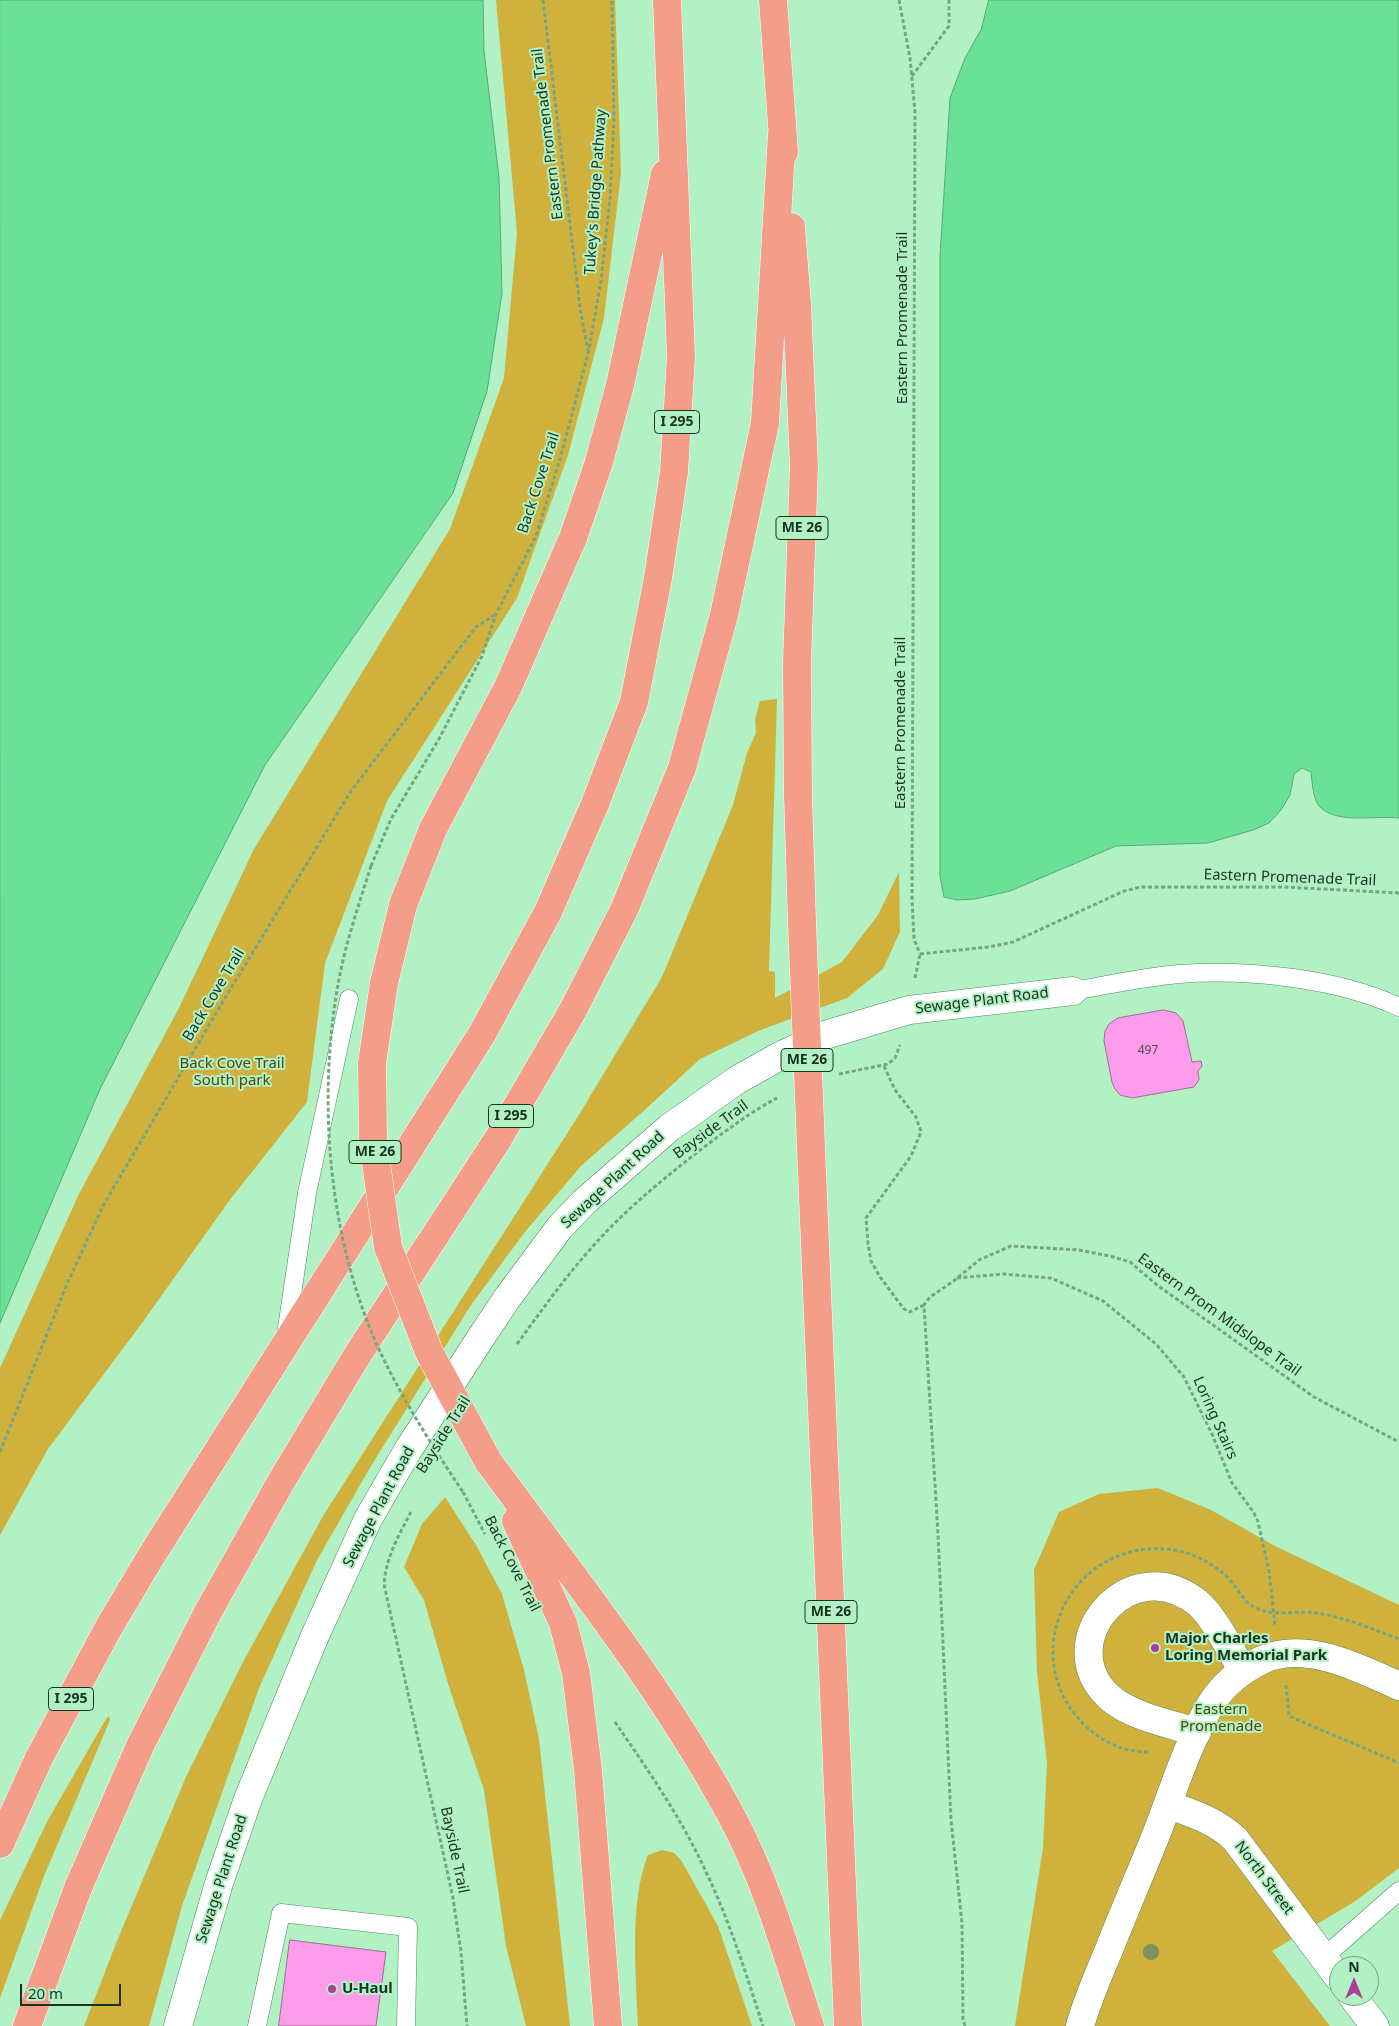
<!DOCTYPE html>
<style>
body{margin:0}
#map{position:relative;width:1399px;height:2026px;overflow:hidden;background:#b1f1c4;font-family:"Noto Sans",sans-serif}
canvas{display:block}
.north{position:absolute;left:1329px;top:1956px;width:50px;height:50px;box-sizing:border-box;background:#b1f1c4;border:1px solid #74a583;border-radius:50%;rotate:0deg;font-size:14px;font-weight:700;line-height:20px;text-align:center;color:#193322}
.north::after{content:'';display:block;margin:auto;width:18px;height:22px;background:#ac3e9c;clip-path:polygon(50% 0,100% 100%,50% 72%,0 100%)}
.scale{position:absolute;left:20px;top:1984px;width:101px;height:22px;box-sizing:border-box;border:2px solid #193322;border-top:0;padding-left:6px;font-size:15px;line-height:18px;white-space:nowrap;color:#193322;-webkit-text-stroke:4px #b1f1c4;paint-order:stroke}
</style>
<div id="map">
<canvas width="1399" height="2026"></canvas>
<div class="north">N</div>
<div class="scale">20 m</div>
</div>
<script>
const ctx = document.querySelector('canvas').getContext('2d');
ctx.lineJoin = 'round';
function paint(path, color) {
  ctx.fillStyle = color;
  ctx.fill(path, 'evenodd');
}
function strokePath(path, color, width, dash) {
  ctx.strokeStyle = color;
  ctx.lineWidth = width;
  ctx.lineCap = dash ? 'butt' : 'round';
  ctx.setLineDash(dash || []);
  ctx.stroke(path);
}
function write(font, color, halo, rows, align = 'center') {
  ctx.font = font + ' "Noto Sans",sans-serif';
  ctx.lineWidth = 4;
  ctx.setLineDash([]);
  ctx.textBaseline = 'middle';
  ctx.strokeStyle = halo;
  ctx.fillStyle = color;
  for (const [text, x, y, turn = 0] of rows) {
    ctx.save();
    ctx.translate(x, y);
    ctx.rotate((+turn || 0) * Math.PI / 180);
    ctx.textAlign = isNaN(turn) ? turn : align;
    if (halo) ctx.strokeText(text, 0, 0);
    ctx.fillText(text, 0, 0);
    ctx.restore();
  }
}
paint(new Path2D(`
 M496,0H615L621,173L604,318L568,455L517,598L387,801L325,963L307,1102L229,1201L142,1323L48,1449L0,1535V1368L79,1194L179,1008L254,849L450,529L504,378L517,233Z
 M777,699L769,971L775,972V998L842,962L878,915L899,872L900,932L883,969L847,998L758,1031L700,1059L648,1107L581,1166L524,1233L471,1305L371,1466L317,1560L259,1688L182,1906L149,2026H84L117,1941L186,1777L242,1664L323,1516L577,1118L662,977L733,805L747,753L756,733L755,720L760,701Z
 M1158,1488L1211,1510L1275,1546L1399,1605V1868L1354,1902L1272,1951L1330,2026H1015L1043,1848L1047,1763L1037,1672L1034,1570L1059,1512L1099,1494Z
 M445,1497L476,1545L502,1594L524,1670L539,1739L570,2026H526L506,1946L484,1790L449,1687L424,1600L404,1567L422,1524Z
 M109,1716L110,1720L44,1876L0,1998V1920L48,1820L106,1719Z
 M662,1850L674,1853L681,1860L718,1926L752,2026H638C636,1975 629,1902 648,1855Z`), '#d0b13c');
const water = new Path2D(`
 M0,0H483L484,51L499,178L502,293L487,391L453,493L265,765L100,1089L0,1323Z
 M989,0H1399V818C1377,815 1336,825 1319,806C1313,798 1312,782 1311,772L1302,768L1294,774L1290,795L1281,810L1269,823L1253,830L1208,843L1116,846L1010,891L975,899L957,900L944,897L940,876V256L950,98L965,58L981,30Z`);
paint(water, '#6be097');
strokePath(water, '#52ac74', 1);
const building = new Path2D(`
 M1164,1010L1176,1013L1183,1021L1192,1062L1201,1061L1202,1066L1198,1071L1199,1080L1194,1087L1132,1098L1120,1095L1115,1089L1112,1082L1104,1041L1105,1031L1109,1024L1118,1018Z
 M290,1940L386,1952L376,2026H279Z`);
paint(building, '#fc9cea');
strokePath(building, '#a06b96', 1);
const service = new Path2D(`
 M1073,991C1108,985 1144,977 1179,974C1247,969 1337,978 1399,1007
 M286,1335L307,1193L349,999
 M1324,1957L1399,1891
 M257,2026L281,1913L408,1927L406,2026`);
const minor = new Path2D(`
 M1197,1732C1170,1724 1130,1716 1109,1697C1050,1642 1131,1547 1199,1604C1215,1618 1232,1653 1243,1671
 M1169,1805C1194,1814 1216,1821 1235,1839L1339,1978
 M1352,1996L1375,2026
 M178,2026L219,1883L248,1799L314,1638L368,1519L408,1450L478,1342L508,1297L560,1227L584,1202L669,1128L737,1080L780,1056L825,1035L909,1010L1073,991`);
const tertiary = new Path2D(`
 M1080,2026C1087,2001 1098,1976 1108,1952C1123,1914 1139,1877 1154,1840C1172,1795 1186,1746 1211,1704C1223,1685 1241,1670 1262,1660C1306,1640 1359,1668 1399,1686`);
const motorway = new Path2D(`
 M773,0L784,152
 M791,227L797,304L804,466L797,663L798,795L802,922
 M433,829L508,687L573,538L599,462L620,385L665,174
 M813,1197L848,2026
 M488,1461C573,1577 664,1690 732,1817C767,1882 787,1955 810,2026
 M516,1521L563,1623L576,1673L588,1770L608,2026
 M0,1844L39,1758L109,1627L150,1558L482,1034L548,912L595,804L634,702L658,578L674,472L681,356L667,0
 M27,2026L78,1888L140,1746L208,1612L282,1480L358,1354L498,1139L573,1010L624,910L682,768L724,615L765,423L782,134`);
strokePath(service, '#4c8961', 19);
strokePath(minor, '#4c8961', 29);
strokePath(tertiary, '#4c8961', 29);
strokePath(motorway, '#fff', 29);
strokePath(new Path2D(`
 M543,0L580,307L588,351
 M899,0L910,58L915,112L912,899L914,939L920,954
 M912,76L949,26V0
 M371,866L391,819L439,739L482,656L496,614L536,536L560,459L588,354L601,281L610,199L614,119L612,0
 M920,954L989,947L1013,942L1124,891L1141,887H1284L1399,893
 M915,978L920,954
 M884,1066L895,1090L916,1117L921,1132L911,1156L866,1218L868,1244L871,1261L880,1277L904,1309L910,1312L924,1305
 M839,1074L888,1064L895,1058L900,1045
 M957,1278L1003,1274L1051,1278L1103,1301L1156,1344L1184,1377L1212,1434L1232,1483L1254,1513L1258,1522L1269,1571L1275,1625
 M517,1344C542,1310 566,1276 594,1245C625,1210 662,1180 699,1151C724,1132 749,1113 777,1098
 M0,1452L67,1284L104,1204L225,998L351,791L476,627L496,614
 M463,1492L485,1534
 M411,1512C399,1535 386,1557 384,1584L453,1898L461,1952L467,2026
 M1286,1685L1289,1716L1399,1763
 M615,1722C648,1770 682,1819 706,1872C730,1922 746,1974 763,2026
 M1148,1752C1126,1752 1106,1744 1089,1729C1013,1662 1066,1541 1167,1549C1189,1551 1212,1562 1228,1578C1238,1588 1243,1602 1256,1608C1273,1617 1297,1610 1316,1613C1345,1617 1372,1629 1399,1639
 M965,2026L963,2019L962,1923L951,1820L938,1534L924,1305L930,1297L955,1280L979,1260L1011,1246L1079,1250L1110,1256L1130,1262L1157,1285L1314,1397L1399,1442`), '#75a684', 3, [4, 2.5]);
strokePath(service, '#fff', 18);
strokePath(minor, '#fff', 28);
strokePath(tertiary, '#fff', 28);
strokePath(motorway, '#f49d89', 28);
const motorwayBridge = new Path2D(`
 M433,829L403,905L384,983L372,1063L373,1142L388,1247L429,1352L488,1461
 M802,922L813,1197`);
strokePath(motorwayBridge, '#fff', 29, []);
strokePath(new Path2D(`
 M371,866C358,907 344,948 337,990C317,1111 330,1249 384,1360C407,1406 434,1449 463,1492`), '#75a684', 3, [4, 2.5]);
strokePath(motorwayBridge, '#f49d89', 28);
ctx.fillStyle = '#7d9260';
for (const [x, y] of [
 [1151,1952]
]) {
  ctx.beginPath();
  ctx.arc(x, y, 8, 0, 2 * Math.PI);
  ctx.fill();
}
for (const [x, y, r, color] of [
 [1155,1648,5,"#ac3e9c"],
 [332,1989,5,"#ac3e9c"]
]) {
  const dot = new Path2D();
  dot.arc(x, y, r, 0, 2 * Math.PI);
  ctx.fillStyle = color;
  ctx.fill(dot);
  strokePath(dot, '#b1f1c4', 2);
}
write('12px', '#524d54', null, [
 ["497",1148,1051]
]);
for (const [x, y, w] of [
 [677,422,45],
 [802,528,52],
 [807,1060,52],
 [511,1116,45],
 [375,1152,52],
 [831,1612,52],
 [71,1699,45]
]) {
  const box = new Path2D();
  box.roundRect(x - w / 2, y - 11.5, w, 23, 4);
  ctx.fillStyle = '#b1f1c4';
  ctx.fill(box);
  strokePath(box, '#193322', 1);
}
write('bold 14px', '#193322', null, [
 ["I 295",677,422],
 ["ME 26",802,528],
 ["ME 26",807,1060],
 ["I 295",511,1116],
 ["ME 26",375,1152],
 ["ME 26",831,1612],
 ["I 295",71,1699]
]);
write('15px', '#193322', '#b1f1c4', [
 ["Eastern Promenade Trail",548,134,-97],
 ["Tukey's Bridge Pathway",596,192,-86],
 ["Eastern Promenade Trail",903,318,-90],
 ["Back Cove Trail",539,483,-72],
 ["Eastern Promenade Trail",901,723,-90],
 ["Eastern Promenade Trail",1290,878,2],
 ["Back Cove Trail",214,995,-59],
 ["Sewage Plant Road",982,1001,-7],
 ["Bayside Trail",711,1130,-36],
 ["Sewage Plant Road",613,1180,-43],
 ["Eastern Prom Midslope Trail",1219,1315,36],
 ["Loring Stairs",1215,1418,66],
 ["Bayside Trail",444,1435,-58],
 ["Sewage Plant Road",379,1507,-62],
 ["Back Cove Trail",512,1564,63],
 ["Bayside Trail",454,1850,78],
 ["North Street",1264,1878,53],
 ["Sewage Plant Road",222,1879,-72]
]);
write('15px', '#52440e', '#b1f1c4', [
 ["Back Cove Trail",232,1064],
 ["South park",232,1081],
 ["Eastern",1221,1710],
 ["Promenade",1221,1727]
]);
write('bold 15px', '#193322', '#b1f1c4', [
 ["Major Charles",1165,1639],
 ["Loring Memorial Park",1165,1656],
 ["U-Haul",342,1989]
], 'left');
</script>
